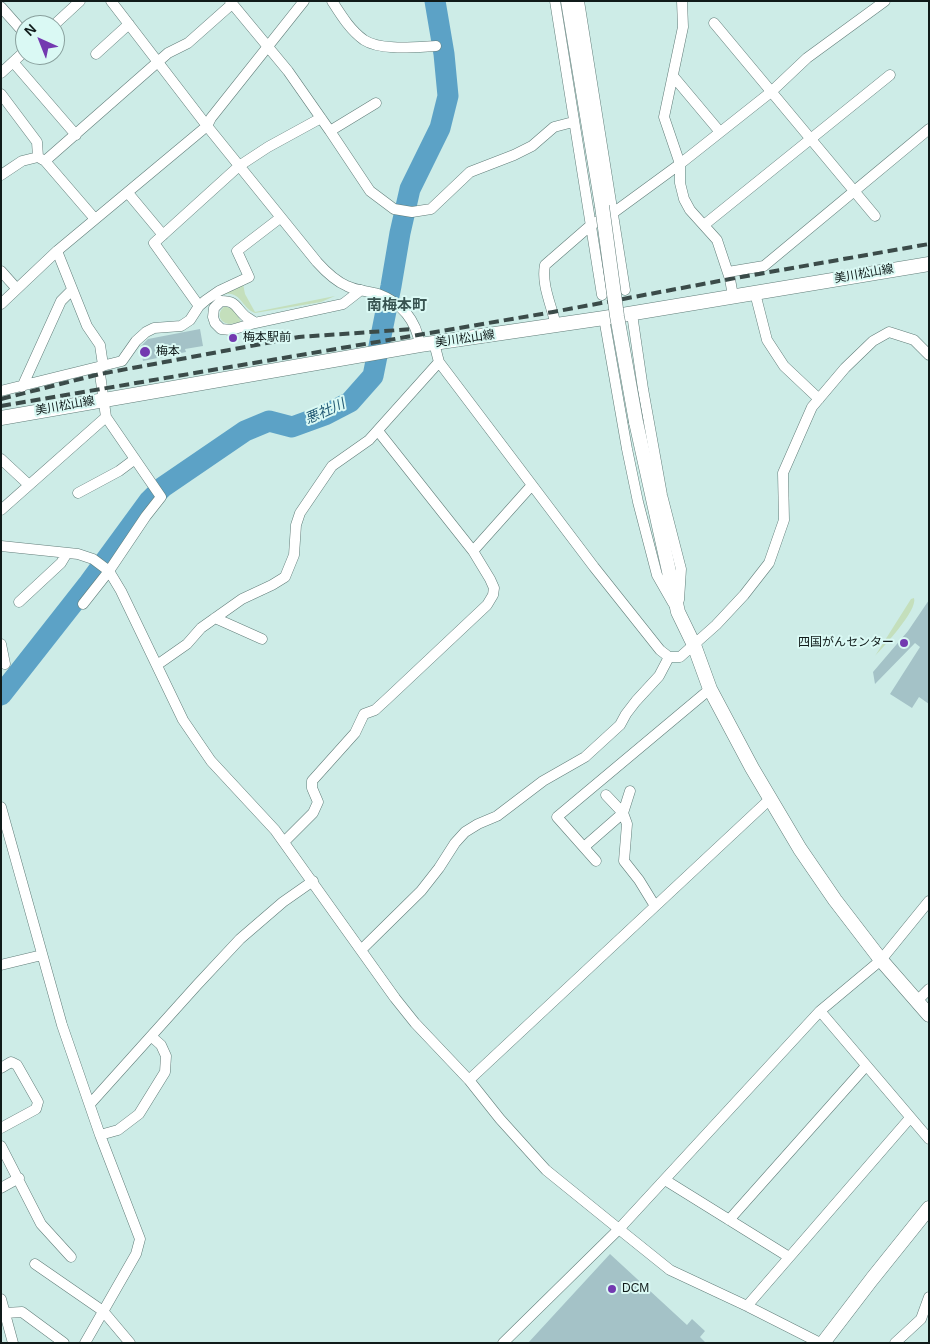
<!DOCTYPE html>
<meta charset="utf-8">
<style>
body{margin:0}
#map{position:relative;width:930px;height:1344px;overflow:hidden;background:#cdece7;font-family:Arial,sans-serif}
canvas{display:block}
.frame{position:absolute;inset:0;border:2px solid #101b1a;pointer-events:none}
.north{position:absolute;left:15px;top:15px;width:50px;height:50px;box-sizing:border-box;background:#daf9f4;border:1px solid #89a09d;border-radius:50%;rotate:316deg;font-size:14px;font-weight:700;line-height:20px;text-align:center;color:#101b1a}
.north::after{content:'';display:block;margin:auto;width:18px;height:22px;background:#733ab0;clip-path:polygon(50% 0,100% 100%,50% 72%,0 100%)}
</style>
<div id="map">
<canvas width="930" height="1344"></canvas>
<div class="frame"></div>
<div class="north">N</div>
</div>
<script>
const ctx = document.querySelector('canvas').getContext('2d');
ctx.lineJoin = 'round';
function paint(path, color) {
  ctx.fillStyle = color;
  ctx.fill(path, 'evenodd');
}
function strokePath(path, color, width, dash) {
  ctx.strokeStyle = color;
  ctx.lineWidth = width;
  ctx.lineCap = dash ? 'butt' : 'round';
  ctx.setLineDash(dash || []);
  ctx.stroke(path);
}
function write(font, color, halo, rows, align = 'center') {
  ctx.font = font + ' Arial,"Noto Sans JP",sans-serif';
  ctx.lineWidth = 4;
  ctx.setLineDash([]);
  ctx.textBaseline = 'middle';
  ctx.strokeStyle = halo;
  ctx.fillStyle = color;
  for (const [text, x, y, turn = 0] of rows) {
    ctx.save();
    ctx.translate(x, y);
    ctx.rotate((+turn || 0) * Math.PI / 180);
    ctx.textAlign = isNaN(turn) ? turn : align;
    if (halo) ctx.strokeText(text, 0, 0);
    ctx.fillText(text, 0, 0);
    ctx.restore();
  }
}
paint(new Path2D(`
 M243,284L245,294L255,312L335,296L321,302L255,313C241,308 240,287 220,296L219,295Z
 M225,306L236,311L241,322C237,323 233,324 229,324C218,322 217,312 225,306Z
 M914,598C918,610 884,646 875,656L911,599Z`), '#c4dfbc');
strokePath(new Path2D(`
 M1,695L89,583L149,501L163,487L245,431L269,421L292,427L325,415L350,402L373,376L391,286L400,233L410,189L440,128L448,96L444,54L435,1`), '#5ca2c6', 21);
paint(new Path2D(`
 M200,329L203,346L185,349L186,352L143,361L140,347L148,339Z
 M929,600V704L919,697L912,708L890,694L920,647L915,643L875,684L873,672L908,631Z
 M610,1254L687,1325L692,1319L705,1331L700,1337L706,1343H528Z`), '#a4c2c7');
const street = new Path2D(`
 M111,1L207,126L317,262C326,272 335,281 347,286C357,291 368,291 378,294C402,303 416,320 420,345
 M230,1L288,71L330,131L370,191L394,209L412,212L431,209L470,172L514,155L532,146L554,127L573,122
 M332,1C341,15 350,30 364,40C381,51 416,47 436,46
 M555,1L602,295
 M579,1L625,290
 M682,1L683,27L664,117L680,164V183L684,199L690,210L717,240L730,279L733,296
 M1,7L25,34
 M714,23L875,216
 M54,25L80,1
 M96,54L129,24
 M13,62L76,135
 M1,73L25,51
 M673,76L720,132
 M1,94L37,142L38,157
 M330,131L376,103
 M45,161L95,219
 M1,175L22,161L38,157L45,161L168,53L188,43L232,4
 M128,193L163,235
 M704,225L890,75
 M57,251L87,326L100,345L103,365
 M1,271L17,289
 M728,272L764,266L929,129
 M755,293L767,340L784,366L819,399
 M1,304L57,251L207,126L211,118L304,1
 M199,306L154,243L239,166L268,147L321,118
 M632,314L643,389L662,495L681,569L679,600
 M604,318L627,449L638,502L657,575L673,603
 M255,323C252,320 248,318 245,316C235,307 237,301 221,301L214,308L213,317L215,323L221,329L231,330L255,323L343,304L361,290
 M556,326C552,306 541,285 545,265L591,225L613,213L680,164L771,92L807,58L885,1
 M434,343L439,362L594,567L660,650L669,657H680L716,625L744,595L769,563L784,520L783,473L812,407L845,368L873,341L889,332L914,340L929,355
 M22,387L61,301L72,290
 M1,391L122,361L136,341L146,332L154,328L181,326L190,320L199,306L206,300L219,291L249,277L237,251L280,218
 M1,459L29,485
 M78,493L119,471L135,459
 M1,510L106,417L99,367
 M1,546L78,554L93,559L109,571L121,591L183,720L211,761L275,830L395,998L415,1023L469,1080L500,1119L546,1170L609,1221L670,1270L747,1306L820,1343
 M473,551L532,485
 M19,602L61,563L67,553
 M83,604L109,571L146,516L161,497L106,417
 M215,618L262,639
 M1,644L5,664
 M157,665L187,644L201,628L242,599L272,585L285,577L294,555L296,525L300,513L332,466L369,440L439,362
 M630,791L623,813L627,824L624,861L639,880L655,906
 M1,807L62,1025L100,1135L140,1239L136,1254L85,1343
 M284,842L313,813L318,802L312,788V781L355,733L364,714L375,710L387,699L487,605L493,595L494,588L490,579L473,551L378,431
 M584,847L623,813L606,795
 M596,861L557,817L710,689
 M361,950L421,891L439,868L455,843L465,832L478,824L497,816L543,781L585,757L620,725L626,714L636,701L659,676L669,657
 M1,965L42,955
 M917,1001L929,989
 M820,1011L929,1139
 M1,1068L11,1062L17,1065L38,1102L36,1109L1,1128
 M469,1080L770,799
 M90,1104L197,985L240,939L283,902L313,881
 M100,1135L118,1130L139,1114L165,1072L166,1056L161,1045L152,1037
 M1,1146L41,1224L71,1257
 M665,1180L789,1257
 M1,1188L19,1178
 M729,1220L866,1066
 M35,1264L103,1311L130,1343
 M1,1299L13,1343
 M747,1306L910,1118
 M5,1313L22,1312L64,1343
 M503,1343L619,1229L820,1011L881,960L929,901
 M895,1343L921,1319L929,1297`);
const secondary = new Path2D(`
 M568,1L602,206
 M1,418L420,345L604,318L929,264
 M636,422L678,612L694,645L710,689L752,768L800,849L835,900L881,960L929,1015
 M823,1343L872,1279L929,1208`);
strokePath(street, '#617d79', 11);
strokePath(secondary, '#617d79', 15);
strokePath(street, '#fff', 10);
strokePath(secondary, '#fff', 14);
strokePath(new Path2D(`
 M1,399L100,374L299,337L414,329
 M1,406L553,312L730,279L929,244`), '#3b4b49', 4, [10, 5]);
const secondaryBridge = new Path2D(`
 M602,206L617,316L636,422`);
strokePath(secondaryBridge, '#617d79', 15, []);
strokePath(secondaryBridge, '#fff', 14);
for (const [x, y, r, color] of [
 [233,338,5,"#733ab0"],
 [145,352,6,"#733ab0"],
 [904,643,5,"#733ab0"],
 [612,1289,5,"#733ab0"]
]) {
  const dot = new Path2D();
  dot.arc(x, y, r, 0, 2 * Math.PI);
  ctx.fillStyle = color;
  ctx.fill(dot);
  strokePath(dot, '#daf9f4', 2);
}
write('12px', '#101b1a', '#daf9f4', [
 ["美川松山線",864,274,-10],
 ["美川松山線",465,339,-8],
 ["美川松山線",65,406,-10]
]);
write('12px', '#101b1a', '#daf9f4', [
 ["梅本駅前",243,338],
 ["梅本",156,352],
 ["四国がんセンター",894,643,"right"],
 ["DCM",622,1289]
], 'left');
write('italic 14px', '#245b75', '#daf9f4', [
 ["悪社川",325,412,-24]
]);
write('bold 15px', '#395451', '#daf9f4', [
 ["南梅本町",397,306]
]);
</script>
